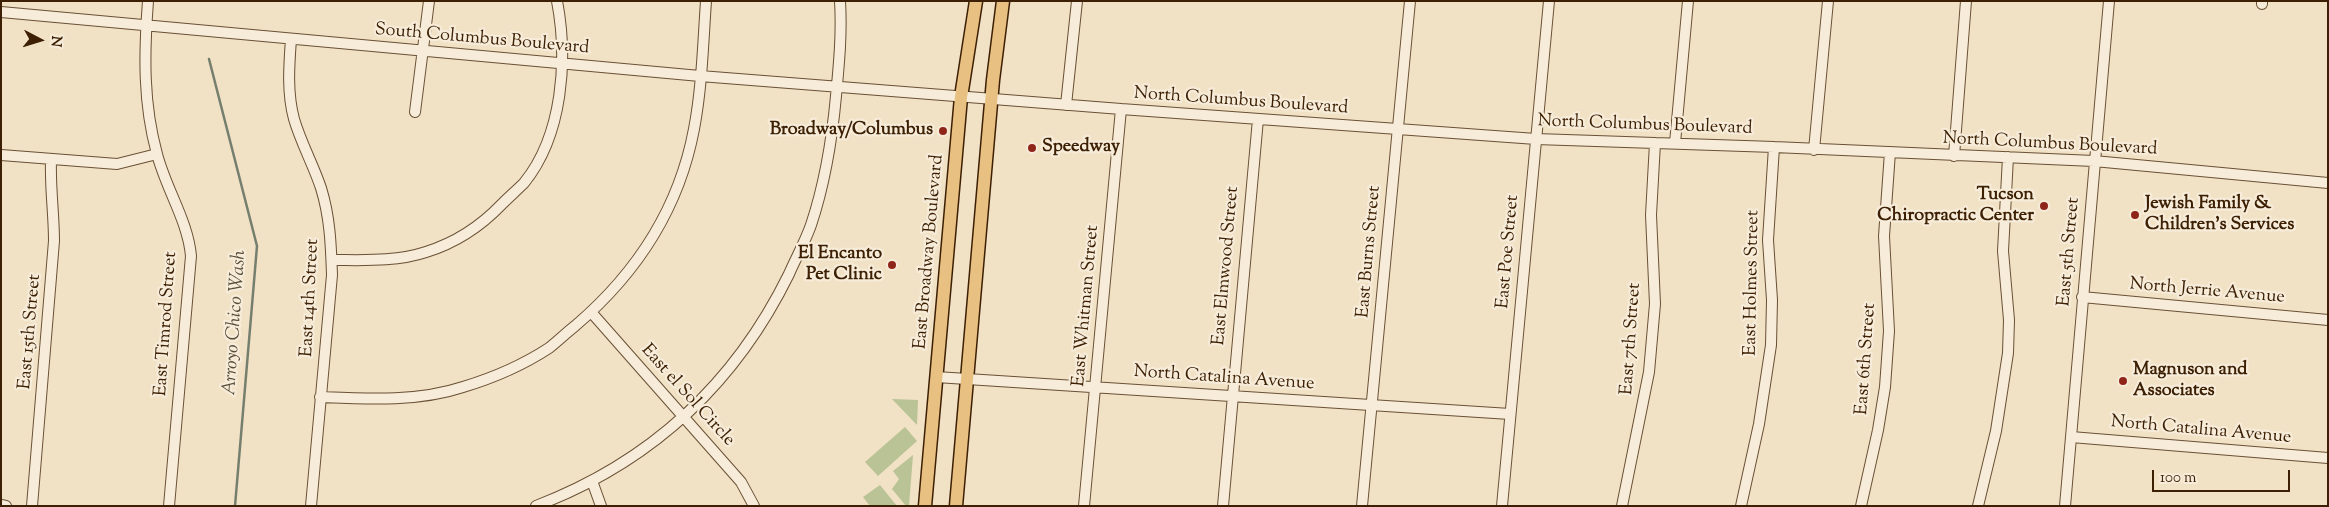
<!DOCTYPE html>
<style>
body{margin:0}
#map{position:relative;width:2329px;height:507px;overflow:hidden;background:#f1e1c5;font-family:"Sorts Mill Goudy",serif}
canvas{display:block}
.frame{position:absolute;inset:0;border:2px solid #3d2004;pointer-events:none}
.north{position:absolute;left:15px;top:15px;width:50px;height:50px;-webkit-text-stroke:4px #f6ecd9;paint-order:stroke;rotate:95deg;font-size:14px;font-weight:700;line-height:20px;text-align:center;color:#3d2004}
.north::after{content:'';display:block;margin:auto;width:18px;height:22px;background:#3d2004;clip-path:polygon(50% 0,100% 100%,50% 72%,0 100%)}
.scale{position:absolute;left:2152px;top:470px;width:138px;height:22px;box-sizing:border-box;border:2px solid #3d2004;border-top:0;padding-left:6px;font-size:15px;line-height:18px;white-space:nowrap;color:#3d2004;-webkit-text-stroke:4px #f6ecd9;paint-order:stroke}
</style>
<div id="map">
<canvas width="2329" height="507"></canvas>
<div class="frame"></div>
<div class="north">N</div>
<div class="scale">100 m</div>
</div>
<script>
const ctx = document.querySelector('canvas').getContext('2d');
ctx.lineJoin = 'round';
function paint(path, color) {
  ctx.fillStyle = color;
  ctx.fill(path, 'evenodd');
}
function strokePath(path, color, width, dash) {
  ctx.strokeStyle = color;
  ctx.lineWidth = width;
  ctx.lineCap = dash ? 'butt' : 'round';
  ctx.setLineDash(dash || []);
  ctx.stroke(path);
}
function write(font, color, halo, rows, align = 'center') {
  ctx.font = font + ' "Sorts Mill Goudy",serif';
  ctx.lineWidth = 4.5;
  ctx.setLineDash([]);
  ctx.textBaseline = 'middle';
  ctx.strokeStyle = halo;
  ctx.fillStyle = color;
  for (const [text, x, y, turn = 0] of rows) {
    ctx.save();
    ctx.translate(x, y);
    ctx.rotate((+turn || 0) * Math.PI / 180);
    ctx.textAlign = isNaN(turn) ? turn : align;
    if (halo) ctx.strokeText(text, 0, 0);
    ctx.fillText(text, 0, 0);
    ctx.restore();
  }
}
paint(new Path2D(`
 M892,399L918,400L917,425Z
 M905,427L917,441L878,476L865,462Z
 M913,455L909,506H906L892,489L899,479L893,471Z
 M880,485L897,506H870L863,497Z`), '#b9c395');
strokePath(new Path2D(`
 M209,59L257,246L235,506`), '#757f6e', 2.5);
const minor = new Path2D(`
 M148,1C144,54 143,103 157,154C166,189 188,221 191,256L169,506
 M2262,4V1
 M1,12L700,76L1121,109L1536,139L1774,147L2094,161L2328,183
 M291,39C289,66 287,93 294,119C301,143 313,164 321,188C330,217 331,245 332,275L311,506
 M1066,105L1077,1
 M415,112L429,1
 M1675,143L1688,1
 M1814,150L1828,1
 M1,155L117,164L157,154
 M1954,156L1966,1
 M332,260C363,260 396,262 426,252C455,243 481,226 502,204C509,197 517,190 524,183C563,135 568,59 557,1
 M2082,297L2328,320
 M591,312L741,482L754,506
 M936,377L1510,414
 M320,397C367,399 418,402 463,387C493,378 523,365 549,348C558,341 566,333 575,326C636,274 679,209 694,129C702,87 703,44 706,1
 M2071,437L2328,458
 M592,481L601,506
 M1,505L6,506
 M32,506L54,241C54,214 50,188 51,160
 M536,506C651,462 735,384 789,274C796,258 805,242 811,225C825,183 832,140 836,96C839,64 842,33 840,1
 M1084,506L1121,109
 M1223,506L1258,119
 M1362,506L1410,1
 M1502,506L1549,1
 M1622,506L1649,372L1655,304L1651,215L1655,143
 M1741,506L1759,424L1771,345L1772,300L1768,240L1774,147
 M1861,506L1878,430L1885,387L1889,331L1884,236L1890,152
 M1978,506L1996,431L2008,353L2009,320L2003,251L2008,157
 M2065,506L2109,1`);
const major = new Path2D(`
 M925,506L961,97L976,1
 M956,506L993,80L1003,1`);
strokePath(minor, '#6a5034', 12);
strokePath(major, '#3d2004', 15);
strokePath(minor, '#f6ecd9', 10);
strokePath(major, '#e8c082', 12);
for (const [x, y, r, color] of [
 [943,131,5,"#8f2418"],
 [1032,148,5,"#8f2418"],
 [2044,206,5,"#8f2418"],
 [2135,215,5,"#8f2418"],
 [892,265,5,"#8f2418"],
 [2123,381,5,"#8f2418"]
]) {
  const dot = new Path2D();
  dot.arc(x, y, r, 0, 2 * Math.PI);
  ctx.fillStyle = color;
  ctx.fill(dot);
  strokePath(dot, '#f6ecd9', 2);
}
write('18px', '#3d2004', '#f6ecd9', [
 ["South Columbus Boulevard",482,40,5],
 ["North Columbus Boulevard",1241,102,4],
 ["North Columbus Boulevard",1645,126,2],
 ["North Columbus Boulevard",2050,145,3],
 ["East Broadway Boulevard",930,252,-85],
 ["East Burns Street",1370,252,-85],
 ["East Poe Street",1509,252,-85],
 ["East 5th Street",2070,252,-85],
 ["East Elmwood Street",1227,266,-85],
 ["East Holmes Street",1753,283,-89],
 ["North Jerrie Avenue",2207,292,5],
 ["East 14th Street",311,298,-87],
 ["East Whitman Street",1087,306,-85],
 ["East Timrod Street",167,324,-86],
 ["East 15th Street",31,332,-85],
 ["East 7th Street",1632,339,-86],
 ["East 6th Street",1867,359,-86],
 ["North Catalina Avenue",1224,379,4],
 ["East el Sol Circle",687,396,48],
 ["North Catalina Avenue",2201,431,5]
]);
write('bold 18px', '#3d2004', '#f6ecd9', [
 ["Broadway/Columbus",933,131],
 ["Speedway",1042,148,"left"],
 ["Tucson",2034,196],
 ["Chiropractic Center",2034,217],
 ["Jewish Family &",2145,205,"left"],
 ["Children's Services",2145,226,"left"],
 ["El Encanto",882,255],
 ["Pet Clinic",882,276],
 ["Magnuson and",2133,371,"left"],
 ["Associates",2133,392,"left"]
], 'right');
write('italic 19px', '#594f39', '#f6ecd9', [
 ["Arroyo Chico Wash",236,323,-86]
]);
</script>
